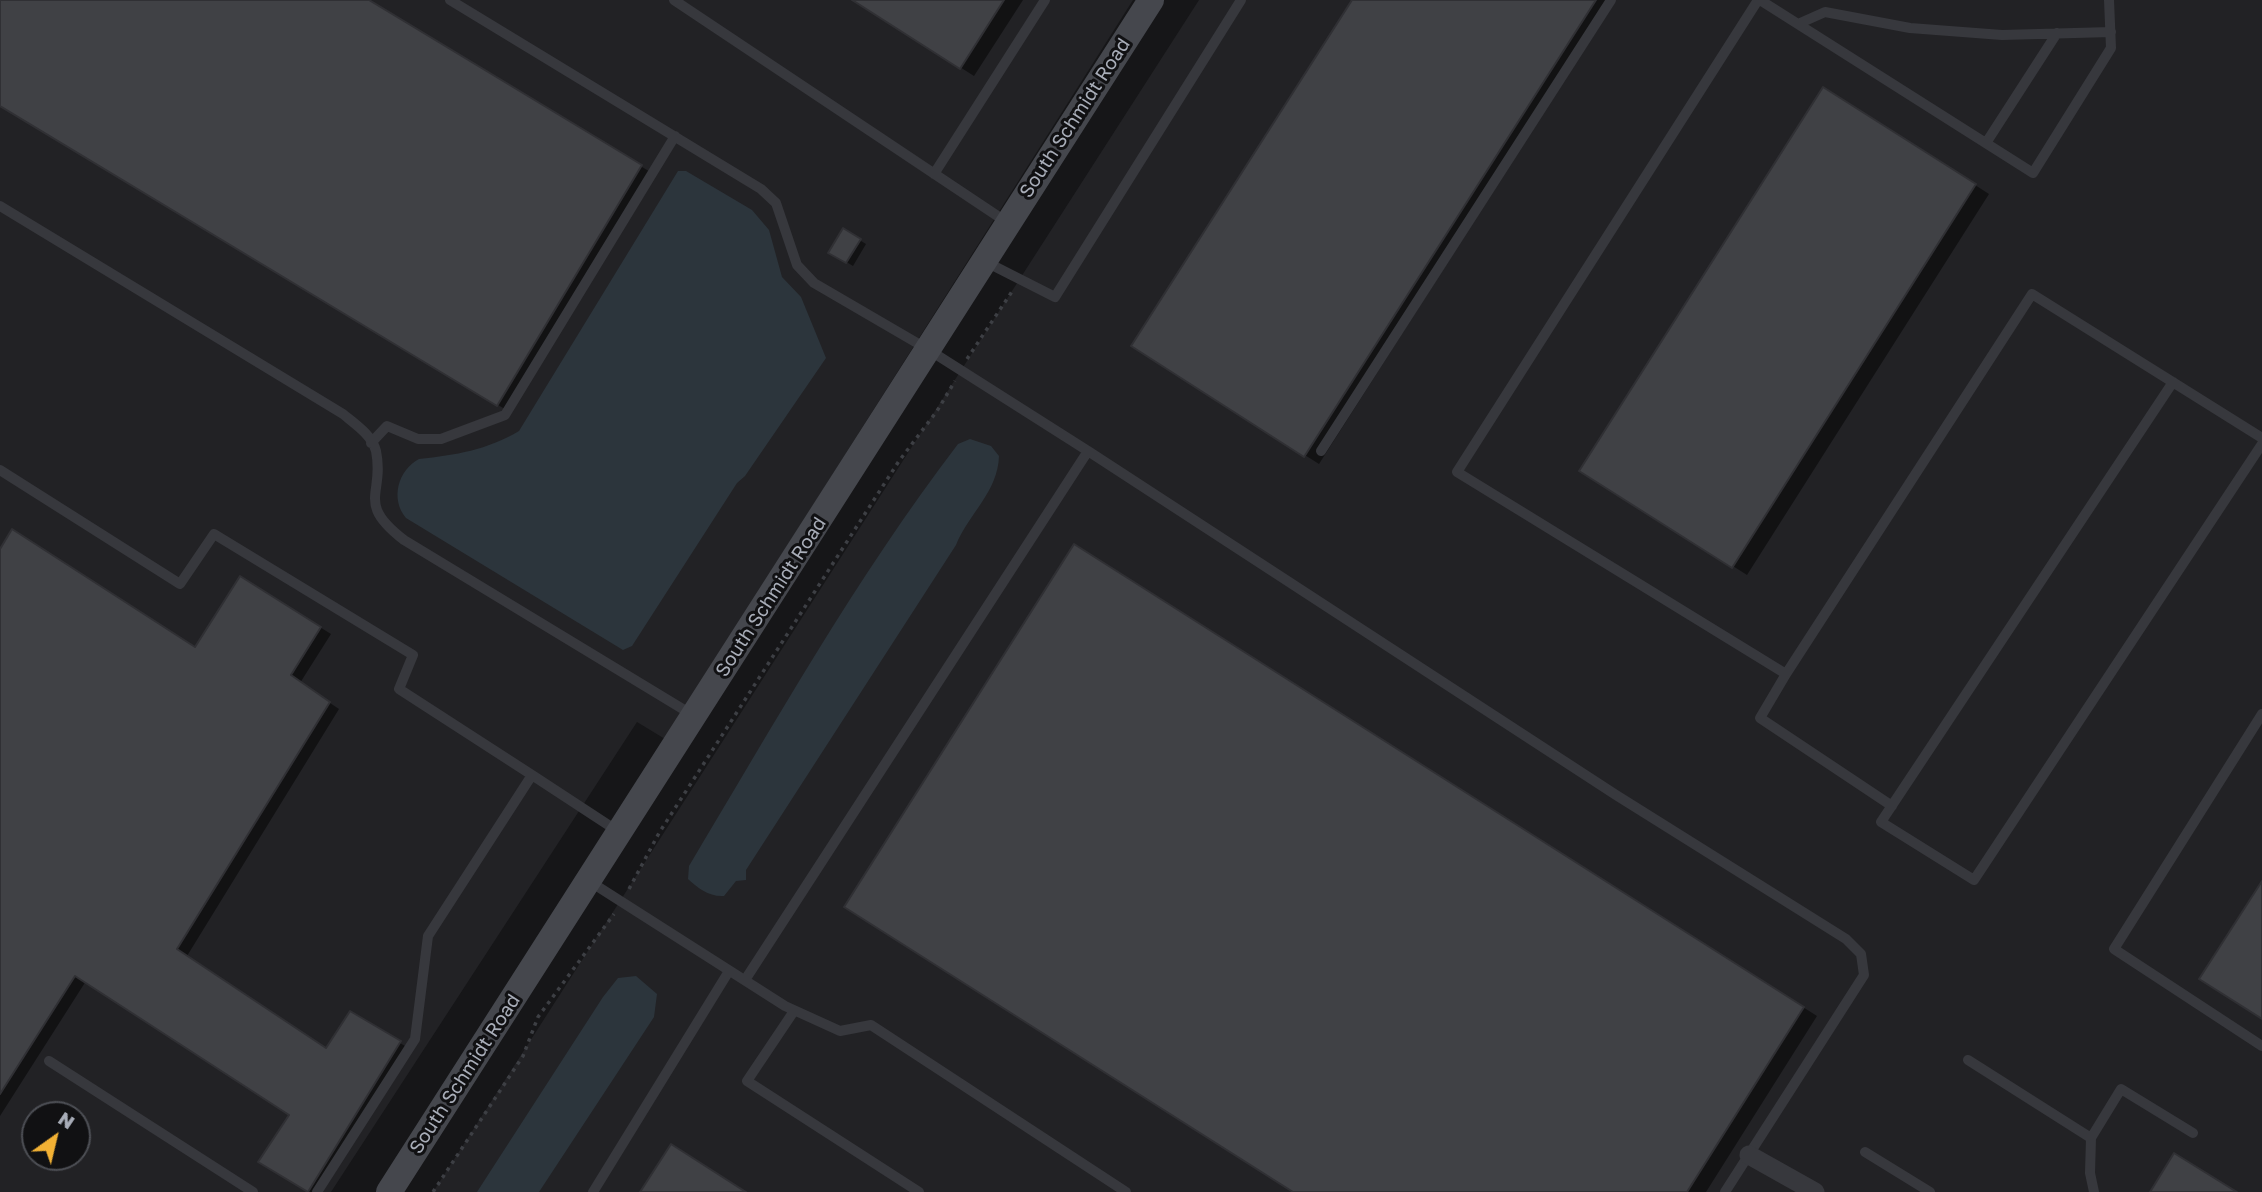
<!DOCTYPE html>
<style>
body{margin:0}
#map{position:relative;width:2262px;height:1192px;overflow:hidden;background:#161618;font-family:"Golos Text",sans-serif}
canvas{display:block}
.north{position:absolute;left:21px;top:1101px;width:70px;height:70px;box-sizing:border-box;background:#111113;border:2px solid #4d4f55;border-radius:50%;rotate:34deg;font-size:19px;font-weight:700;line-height:28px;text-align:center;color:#a8adb8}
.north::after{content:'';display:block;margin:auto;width:24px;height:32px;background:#f2b134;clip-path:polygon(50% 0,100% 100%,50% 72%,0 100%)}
</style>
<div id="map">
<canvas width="2262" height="1192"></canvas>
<div class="north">N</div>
</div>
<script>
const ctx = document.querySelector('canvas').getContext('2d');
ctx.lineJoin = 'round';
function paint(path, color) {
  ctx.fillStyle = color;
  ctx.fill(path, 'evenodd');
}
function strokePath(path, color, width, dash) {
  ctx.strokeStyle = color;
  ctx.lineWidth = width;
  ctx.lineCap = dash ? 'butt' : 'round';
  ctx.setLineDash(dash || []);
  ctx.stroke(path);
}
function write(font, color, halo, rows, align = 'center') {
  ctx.font = font + ' "Golos Text",sans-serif';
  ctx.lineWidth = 6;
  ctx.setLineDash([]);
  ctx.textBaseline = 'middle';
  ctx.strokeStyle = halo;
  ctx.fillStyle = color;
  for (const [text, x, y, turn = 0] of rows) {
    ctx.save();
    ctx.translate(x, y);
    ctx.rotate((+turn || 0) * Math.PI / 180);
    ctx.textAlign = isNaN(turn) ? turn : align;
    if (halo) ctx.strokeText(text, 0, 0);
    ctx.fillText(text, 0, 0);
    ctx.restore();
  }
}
paint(new Path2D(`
 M0,0H1133L665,739L637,722L331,1192H0ZM35,1115H77V1157H35Z
 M1199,0H2262V1192H433Z`), '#222225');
paint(new Path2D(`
 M678,171H686L752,210L769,230L782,277L801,297L826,358L745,476L737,483L632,646L623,650L406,518C390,499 398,470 419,459C456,455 487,450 519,431Z
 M970,439L991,446L999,456C998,492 969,513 956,545L746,870V880L736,881L724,896C709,897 698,888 688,879L689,866C774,724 857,576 958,444Z
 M636,976L657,994L654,1017L539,1192H477L603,997L618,978Z`), '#2c353c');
paint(new Path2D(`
 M0,0H366L652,173L508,411L0,104Z
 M855,0H1023L974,76Z
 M1354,0H1615L1319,464L1133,346Z
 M1838,97L1989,194L1747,575L1582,470Z
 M843,230L866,244L853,266L830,252Z
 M0,552L195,649L251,584L331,634L300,683L339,709L187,956L327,1050L350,1013L410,1049L322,1192H308L261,1162L291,1114L86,981L0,1116Z
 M1088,554L1817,1016L1706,1192H1296Z`), '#0007');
const building = new Path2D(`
 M0,0H369L642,165L497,406L0,106Z
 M852,0H1004L960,69Z
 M1352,0H1596L1304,457L1131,346Z
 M1823,87L1976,184L1732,568L1579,471Z
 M843,228L861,239L846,263L828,253Z
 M12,529L195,647L240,576L321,627L291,675L330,702L177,949L326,1048L350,1011L401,1041L308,1192L258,1162L289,1115L75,976L0,1094V549Z
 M1074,544L1804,1007L1687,1192H1293L844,907Z
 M2262,881V1019L2199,979Z
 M671,1144L746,1192H640Z
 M2174,1153L2237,1192H2150Z`);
paint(building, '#404145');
strokePath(building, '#303034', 2);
strokePath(new Path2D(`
 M967,359L1013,290
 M629,889L659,833L899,461L937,411L955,381
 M433,1192L523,1056L538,1017L614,914`), '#3d3f44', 3.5, [3.5, 5]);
strokePath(new Path2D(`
 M450,0L761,189L776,203L797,265L814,283L929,350L1088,451L745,980
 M674,0L1008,223
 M1758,0L1457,472L1786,674L2032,294L2262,438
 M1760,0L2033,173L2111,48L2109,0
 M1798,24L1825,12L1910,28L2002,35L2111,32
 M1986,143L2057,33
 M934,174L1045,0
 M0,206L343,414C355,424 372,435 376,451C385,495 355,502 404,540L691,714
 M984,261L1055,297L1241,0
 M2173,382L1881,822L1974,880L2262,444
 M371,443L387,426L418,439H441L505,415L675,136
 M1088,451L1616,795L1846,939L1861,954L1864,975L1725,1192
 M1321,451L1611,0
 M0,470L180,584L214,534L413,655L399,689L532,775L428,936L415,1039L317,1192
 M1786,674L1760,718L1892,806
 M2262,714L2114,949L2262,1046
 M532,775L619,832
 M589,881L785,1006L840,1031L871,1025L1126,1192
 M794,1011L747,1081L919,1192
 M1968,1060L2091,1138L2090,1173L2094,1192
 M49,1061L253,1192
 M2091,1138L2121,1089L2193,1133
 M1865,1152L1930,1192
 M593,1192L729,971`), '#37383d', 10);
strokePath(new Path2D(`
 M1749,1155L1815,1192`), '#37383d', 19);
strokePath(new Path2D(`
 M389,1192L1151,0`), '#45474d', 26);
write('19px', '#a8adb8', '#111113', [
 ["South Schmidt Road",1075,118,-57],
 ["South Schmidt Road",771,597,-57],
 ["South Schmidt Road",465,1074,-57]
]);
</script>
